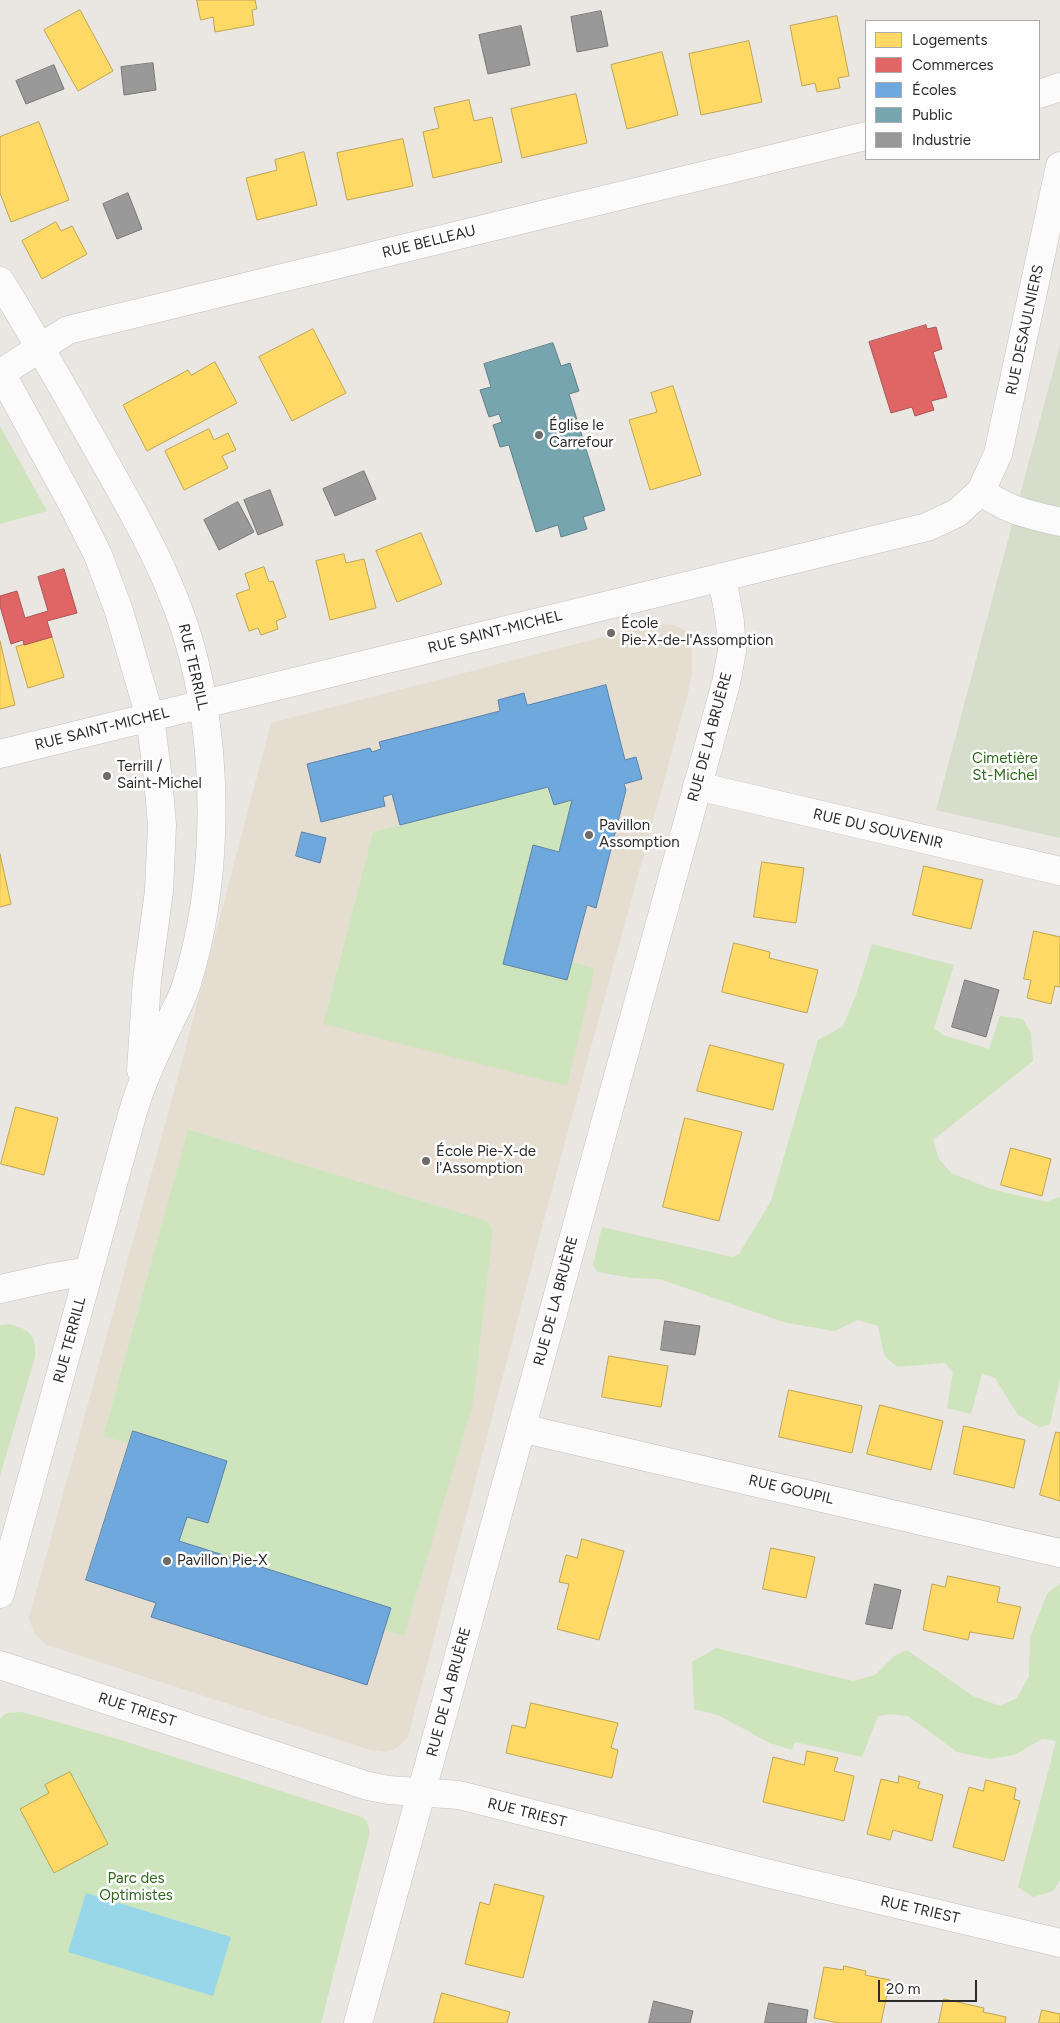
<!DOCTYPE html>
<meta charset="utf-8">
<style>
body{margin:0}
#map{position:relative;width:1060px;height:2023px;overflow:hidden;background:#eae6e2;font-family:Figtree,sans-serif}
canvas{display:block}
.legend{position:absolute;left:865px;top:20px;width:175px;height:140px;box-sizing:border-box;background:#fff;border:1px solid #aaa;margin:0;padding:6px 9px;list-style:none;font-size:15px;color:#2b2b2b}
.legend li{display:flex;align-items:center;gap:10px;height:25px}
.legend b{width:25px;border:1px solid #aaa}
.scale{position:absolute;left:878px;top:1980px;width:99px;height:22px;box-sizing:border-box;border:2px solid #2b2b2b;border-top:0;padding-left:6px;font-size:15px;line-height:18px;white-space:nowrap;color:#2b2b2b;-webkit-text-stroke:4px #fff;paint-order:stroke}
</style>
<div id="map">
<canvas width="1060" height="2023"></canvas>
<ul class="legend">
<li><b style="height:14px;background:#ffd966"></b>Logements</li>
<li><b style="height:14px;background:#e06666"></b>Commerces</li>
<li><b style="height:14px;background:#6fa8dc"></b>Écoles</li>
<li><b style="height:14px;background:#76a5af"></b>Public</li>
<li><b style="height:14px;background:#999"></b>Industrie</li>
</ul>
<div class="scale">20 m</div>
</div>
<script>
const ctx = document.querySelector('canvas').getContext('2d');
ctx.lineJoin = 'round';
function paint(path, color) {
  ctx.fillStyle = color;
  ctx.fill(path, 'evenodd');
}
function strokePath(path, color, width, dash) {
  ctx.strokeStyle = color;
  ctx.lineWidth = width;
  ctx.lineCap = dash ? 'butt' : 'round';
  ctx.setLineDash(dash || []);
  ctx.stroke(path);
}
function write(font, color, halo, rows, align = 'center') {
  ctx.font = font + ' Figtree,sans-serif';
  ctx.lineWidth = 5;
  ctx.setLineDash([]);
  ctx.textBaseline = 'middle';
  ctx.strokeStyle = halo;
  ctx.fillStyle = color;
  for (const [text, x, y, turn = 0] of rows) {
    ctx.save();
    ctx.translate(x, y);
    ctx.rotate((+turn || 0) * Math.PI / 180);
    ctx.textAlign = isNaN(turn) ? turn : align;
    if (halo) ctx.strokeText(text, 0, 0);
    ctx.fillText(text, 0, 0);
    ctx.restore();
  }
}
paint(new Path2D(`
 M653,624L674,625L686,631L692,647V672L688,693L551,1193L408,1737L397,1748L387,1752L370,1750L47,1645L34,1633L29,1618L175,1088L271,723ZM606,685L625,760L636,757L642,779L624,784L626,790L596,907L587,905L572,962L595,968L566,1086L326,1011L373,832L400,825L392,794L383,797L385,806L321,822L307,764L370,748L372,752L381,749L379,742L500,711L498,700L527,705ZM302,832L326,838L319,863L296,857ZM188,1129L487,1221L493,1231L473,1404L404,1636L384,1629L152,1616L156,1603L86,1580L129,1443L103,1435Z`), '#e4ddd0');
paint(new Path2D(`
 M0,426L47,511L0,524Z
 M548,787L554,805L572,800L559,852L533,846L503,963L567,980L572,962L595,968L567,1086L323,1024L373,832Z
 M872,944L954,965L934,1028L943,1035L989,1049L1000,1016L1023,1019L1031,1033L1033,1061L933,1140L939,1159L951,1173L991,1189L1046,1202L1060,1197V1378L1050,1424L1039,1427L1018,1415L995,1378L982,1373L971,1414L947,1408L953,1372L945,1363L897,1367L884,1355L878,1326L858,1320L834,1331L783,1322L660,1279L632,1278L597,1272L593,1264L602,1227L732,1257L739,1254L771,1201L818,1040L843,1026L856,995Z
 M188,1129L487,1221L493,1231L473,1404L404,1636L384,1629L391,1608L179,1541L187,1517L208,1523L227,1461L133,1432L129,1443L103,1436Z
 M7,1324C28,1328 37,1334 35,1357L0,1476V1325Z
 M1060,1583V1880L1053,1891L1033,1897L1018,1887L1056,1741L1042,1739L1014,1755L990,1759L957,1752L908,1716L891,1714L878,1716L862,1757L795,1742L792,1750L770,1743L718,1715L694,1709L692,1662L716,1648L853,1681L875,1675L894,1656L907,1650L973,1696L1000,1706L1017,1698L1029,1676L1030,1637L1047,1594Z
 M22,1712L121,1740L362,1817L367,1822L370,1832L321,2023H0V1719L6,1713Z`), '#cde4bc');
paint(new Path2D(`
 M1060,345V838L936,810Z`), '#d6ddca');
paint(new Path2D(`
 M86,1893L231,1937L213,1996L68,1952Z`), '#97d7e9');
const homes = new Path2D(`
 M197,0H255L257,9L252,10L254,25L215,32L213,17L201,20Z
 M80,10L113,71L78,91L44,30Z
 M837,16L849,76L838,78L840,88L817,92L815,83L802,86L790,26Z
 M749,41L762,102L701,115L689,54Z
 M662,52L678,115L627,129L611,65Z
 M576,94L587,143L522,158L511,109Z
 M469,100L474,121L492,117L502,162L433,178L423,132L439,128L434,108Z
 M39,122L69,200L11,222L0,193V137Z
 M403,139L413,186L347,200L337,153Z
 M304,152L317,205L257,220L246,178L277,170L275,160Z
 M56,222L61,231L72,226L87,254L42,279L22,241Z
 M313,329L346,393L292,421L259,357Z
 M215,362L237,403L147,451L123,405L188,370L191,375Z
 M673,386L701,475L650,490L629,420L657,412L651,393Z
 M209,429L214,440L228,433L236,450L222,456L228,468L184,490L165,451Z
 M421,533L442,584L397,602L376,551Z
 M344,554L346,563L364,559L376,608L330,620L316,561Z
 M264,567L269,582L273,581L286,617L276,621L278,629L261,635L258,628L249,631L236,594L250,589L245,574Z
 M52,637L64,677L28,688L16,647Z
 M0,641L15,705L0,709Z
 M0,854L11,904L0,907Z
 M762,862L804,868L796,923L754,917Z
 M924,866L983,880L971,929L913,915Z
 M1034,931L1060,937V987L1055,986L1051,1004L1027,998L1031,980L1024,979Z
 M734,943L770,952L769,958L818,970L807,1013L722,992Z
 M710,1045L784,1064L773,1110L697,1091Z
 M16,1107L58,1118L44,1175L1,1164Z
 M685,1118L742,1132L719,1221L663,1207Z
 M1011,1148L1051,1159L1042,1196L1001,1185Z
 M609,1356L668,1366L661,1407L602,1397Z
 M789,1390L862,1406L852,1453L779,1437Z
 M880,1405L943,1421L931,1470L867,1454Z
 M964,1426L1025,1440L1014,1488L954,1474Z
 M1056,1432L1060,1433V1501L1040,1495Z
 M582,1539L624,1551L599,1640L557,1629L569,1584L559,1582L566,1555L577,1558Z
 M771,1548L815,1557L806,1598L763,1589Z
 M948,1576L1000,1587L997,1602L1021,1607L1013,1639L970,1632L968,1640L923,1630L932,1584L945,1587Z
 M531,1703L618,1723L611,1748L618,1750L612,1778L506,1753L512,1725L525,1728Z
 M807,1751L838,1758L834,1771L854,1776L844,1821L763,1802L773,1757L804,1765Z
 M70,1772L108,1844L54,1873L20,1809L49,1793L45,1785Z
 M899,1776L920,1782L918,1788L943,1795L932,1841L893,1830L890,1840L867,1834L881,1779L898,1783Z
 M986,1780L1016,1788L1014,1799L1020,1801L1004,1861L953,1847L969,1787L983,1791Z
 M495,1884L544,1896L523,1978L465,1964L480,1902L489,1905Z
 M844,1966L866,1971L865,1975L890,1980L881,2023H839L814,2018L824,1967L843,1970Z
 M442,1993L510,2012L507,2023H434Z
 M944,1999L984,2008L983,2012L1006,2017L1005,2023H939Z
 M1042,2010L1060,2014V2023H1039Z`);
paint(homes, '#ffd966');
strokePath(homes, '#bfa554', 1);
const shops = new Path2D(`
 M926,325L927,329L936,327L942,349L933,352L947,397L931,401L934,410L915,416L912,407L891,413L869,342Z
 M64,569L77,613L47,621L52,637L24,645L23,640L11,644L0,606V596L17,591L25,618L48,611L38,577Z`);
paint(shops, '#e06666');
strokePath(shops, '#aa5454', 1);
const schools = new Path2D(`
 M606,685L625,760L636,757L642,779L624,784L626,790L596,908L587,905L567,980L503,964L533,845L559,852L572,800L554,805L548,787L400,825L392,794L383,797L385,806L321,822L307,764L370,748L372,752L381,749L379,742L500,711L498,700L524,693L527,705Z
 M302,832L326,838L320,863L296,856Z
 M133,1431L227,1461L208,1523L187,1517L179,1541L391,1608L367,1685L151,1617L156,1603L86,1580Z`);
paint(schools, '#6fa8dc');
strokePath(schools, '#5b82a7', 1);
const public = new Path2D(`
 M553,343L561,366L570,363L579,391L569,394L605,510L583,517L587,529L561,537L558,525L536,532L509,445L500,447L493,425L502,422L499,414L489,417L480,390L491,387L484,364Z`);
paint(public, '#76a5af');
strokePath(public, '#608087', 1);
const industry = new Path2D(`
 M601,11L608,46L577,52L571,17Z
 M521,26L530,65L488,74L479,35Z
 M153,63L156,90L124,95L121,67Z
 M54,65L64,89L26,104L16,81Z
 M128,193L142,229L117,239L103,204Z
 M364,471L376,499L335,516L323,489Z
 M270,490L283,525L258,535L244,500Z
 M238,502L254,532L219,550L204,520Z
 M965,980L999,990L986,1037L952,1027Z
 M665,1321L700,1326L695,1355L661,1350Z
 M875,1584L901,1590L892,1629L866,1624Z
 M654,2001L693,2011L690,2023H649Z
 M769,2003L808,2010L806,2023H765Z`);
paint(industry, '#999');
strokePath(industry, '#787878', 1);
const minor = new Path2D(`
 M1039,94L1060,87
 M0,281C36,339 69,398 102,457C139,522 176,587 194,660C219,763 218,885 186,986C182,999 174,1012 169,1024C155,1054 141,1083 132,1115C88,1275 44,1435 0,1594
 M0,371L72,503L98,555L119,611L150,717L158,779L162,825L159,891L147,980L141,1070
 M1,373L68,330L866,136
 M981,491C1008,511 1027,514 1060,522
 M0,754L927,527L957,513L981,491L998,454L1060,166
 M697,786L1060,871
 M0,1289L54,1277L89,1271
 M521,1428L1060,1553
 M0,1665L368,1786L389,1790L459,1795L766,1873L1060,1943
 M358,2023L726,683L732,651L730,622L722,577`);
strokePath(minor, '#c3c2c2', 29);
strokePath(minor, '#fcfbfb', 28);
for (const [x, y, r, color] of [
 [539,435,5,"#6e6c6b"],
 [611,633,5,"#6e6c6b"],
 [107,776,5,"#6e6c6b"],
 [589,835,5,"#6e6c6b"],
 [426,1161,5,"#6e6c6b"],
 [167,1561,5,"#6e6c6b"]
]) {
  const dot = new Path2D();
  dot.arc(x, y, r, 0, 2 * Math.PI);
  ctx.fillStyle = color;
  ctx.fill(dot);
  strokePath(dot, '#fff', 2);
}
write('15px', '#2b2b2b', '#fff', [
 ["RUE BELLEAU",429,242,-14],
 ["RUE DESAULNIERS",1025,330,-78],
 ["RUE SAINT-MICHEL",495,632,-14],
 ["RUE TERRILL",193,667,77],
 ["RUE SAINT-MICHEL",102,729,-14],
 ["RUE DE LA BRUÈRE",710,737,-75],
 ["RUE DU SOUVENIR",878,829,13],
 ["RUE DE LA BRUÈRE",556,1301,-75],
 ["RUE TERRILL",70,1340,-75],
 ["RUE GOUPIL",791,1490,13],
 ["RUE DE LA BRUÈRE",449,1692,-75],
 ["RUE TRIEST",137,1710,18],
 ["RUE TRIEST",527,1813,14],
 ["RUE TRIEST",920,1910,13]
]);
write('15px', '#2b2b2b', '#fff', [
 ["Église le",549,426],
 ["Carrefour",549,443],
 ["École",621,624],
 ["Pie-X-de-l'Assomption",621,641],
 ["Terrill /",117,767],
 ["Saint-Michel",117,784],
 ["Pavillon",599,826],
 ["Assomption",599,843],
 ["École Pie-X-de",436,1152],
 ["l'Assomption",436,1169],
 ["Pavillon Pie-X",177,1561]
], 'left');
write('15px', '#2e671c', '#fff', [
 ["Cimetière",1005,759],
 ["St-Michel",1005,776],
 ["Parc des",136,1879],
 ["Optimistes",136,1896]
]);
</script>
